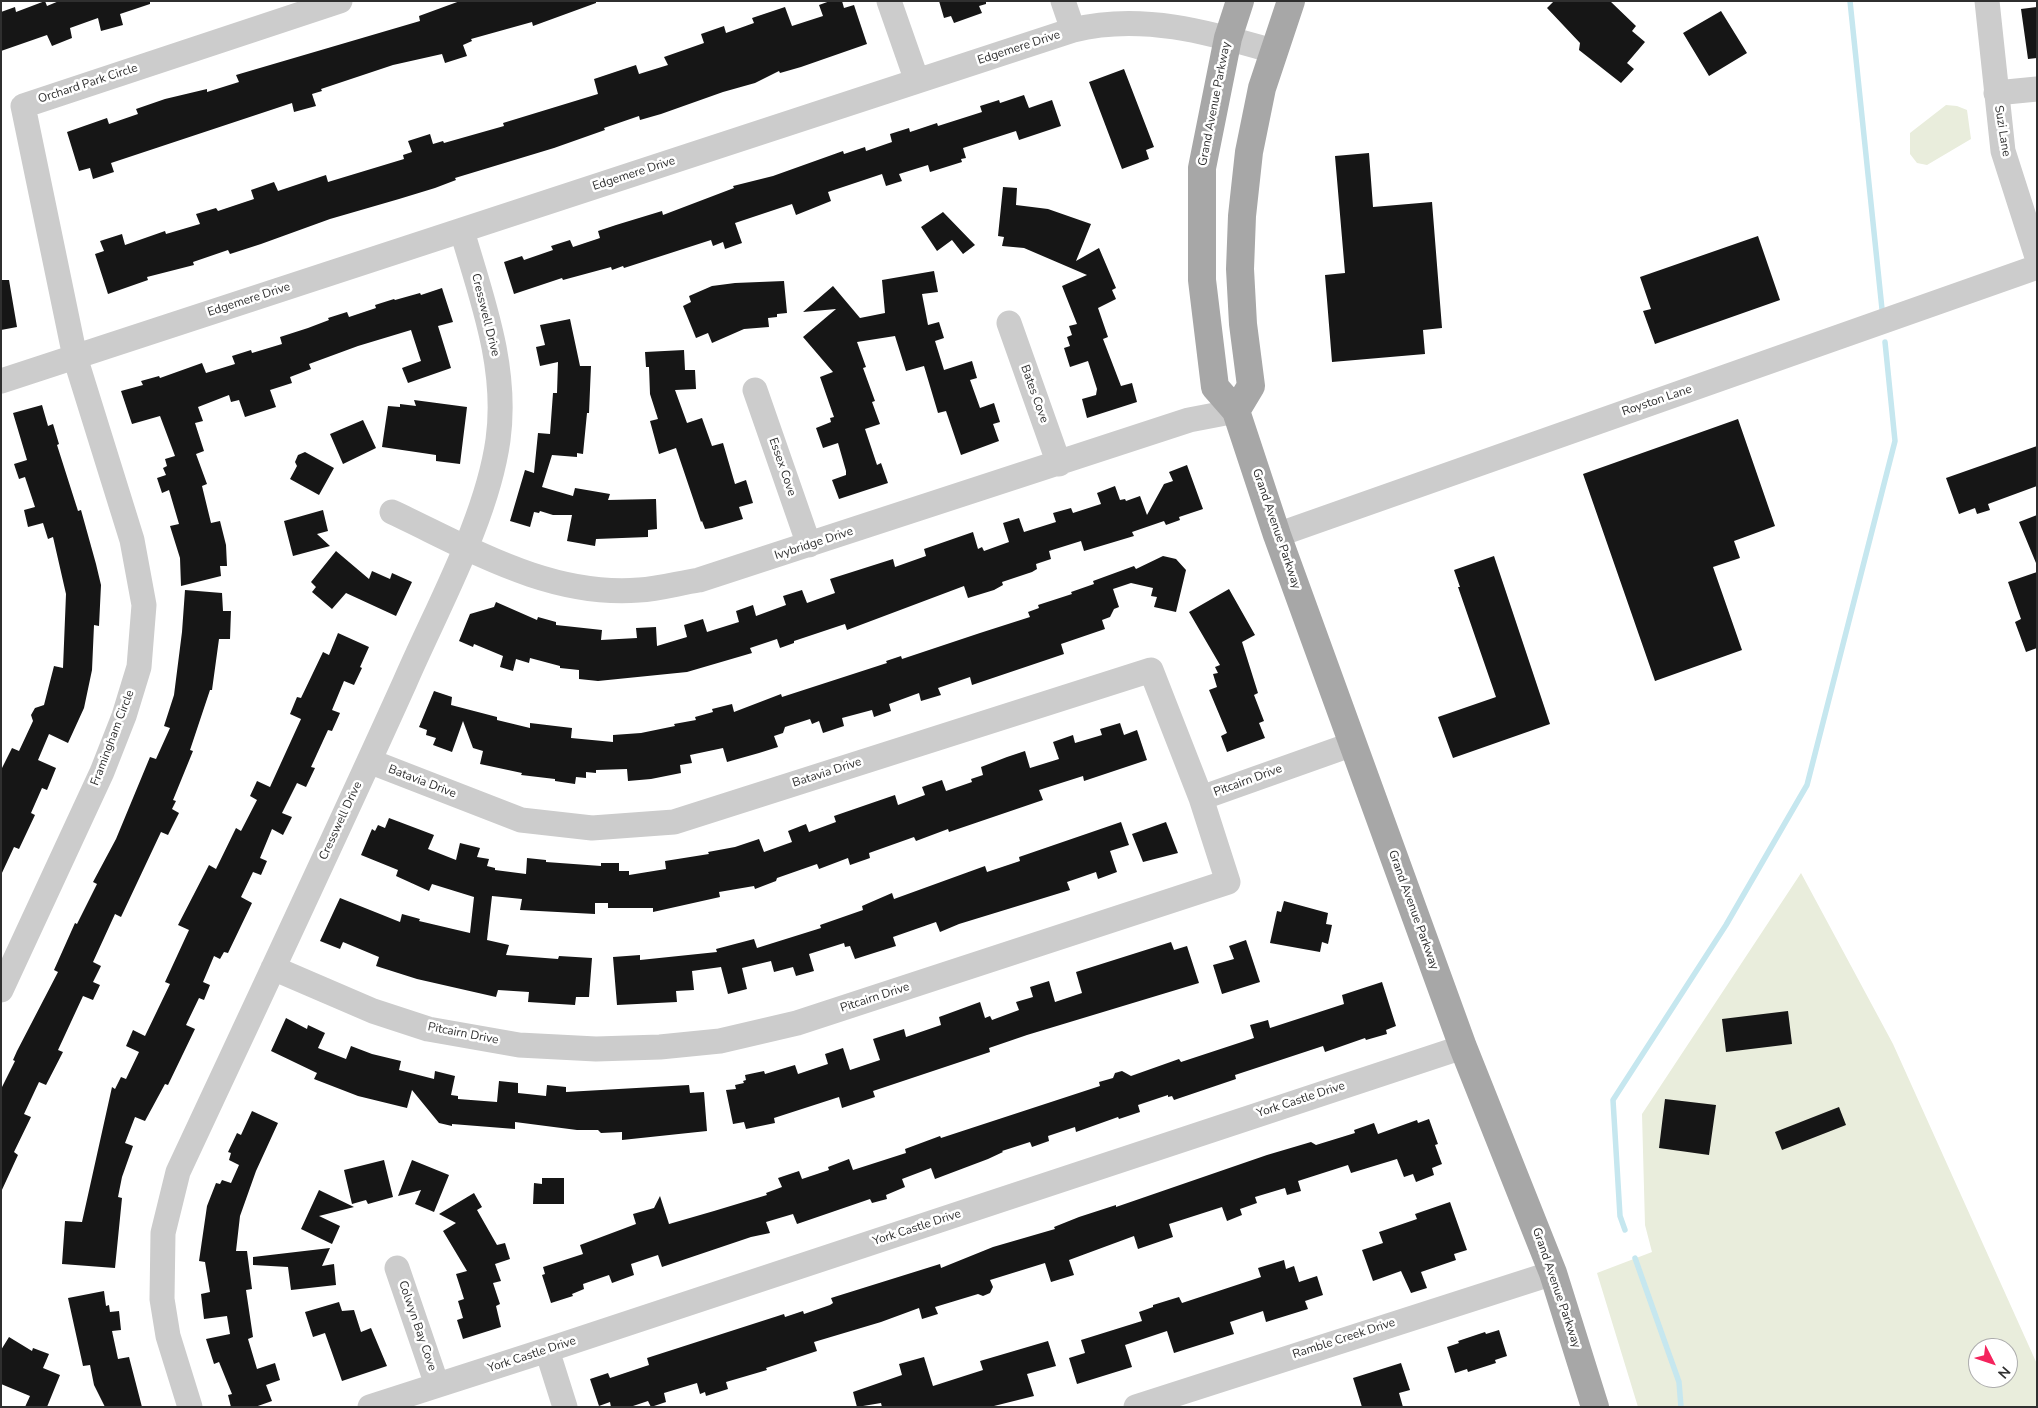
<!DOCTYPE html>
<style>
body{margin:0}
#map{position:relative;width:2038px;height:1408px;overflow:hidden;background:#fff;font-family:"Nunito Sans",sans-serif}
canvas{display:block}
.frame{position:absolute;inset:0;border:2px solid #2f2f2f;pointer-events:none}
.north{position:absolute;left:1968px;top:1338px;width:50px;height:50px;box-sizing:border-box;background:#fff;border:1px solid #acacac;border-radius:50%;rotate:131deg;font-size:14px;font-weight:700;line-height:20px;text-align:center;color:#2f2f2f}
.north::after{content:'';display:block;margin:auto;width:18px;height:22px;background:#f4235c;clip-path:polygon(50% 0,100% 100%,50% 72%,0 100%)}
</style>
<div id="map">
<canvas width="2038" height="1408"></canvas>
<div class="frame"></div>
<div class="north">N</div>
</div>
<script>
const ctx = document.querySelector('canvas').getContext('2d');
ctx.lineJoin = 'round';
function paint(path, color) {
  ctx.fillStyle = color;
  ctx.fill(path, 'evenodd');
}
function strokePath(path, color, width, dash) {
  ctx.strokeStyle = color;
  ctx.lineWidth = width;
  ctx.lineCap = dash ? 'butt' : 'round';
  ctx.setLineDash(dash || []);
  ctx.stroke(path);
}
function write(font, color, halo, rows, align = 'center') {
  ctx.font = font + ' "Nunito Sans",sans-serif';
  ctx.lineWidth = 5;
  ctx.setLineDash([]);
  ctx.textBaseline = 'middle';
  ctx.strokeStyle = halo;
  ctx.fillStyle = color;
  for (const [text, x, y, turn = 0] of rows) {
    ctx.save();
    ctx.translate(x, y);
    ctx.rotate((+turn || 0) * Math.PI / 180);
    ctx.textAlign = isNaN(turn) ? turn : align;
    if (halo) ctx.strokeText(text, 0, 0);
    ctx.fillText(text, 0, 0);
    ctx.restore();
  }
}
paint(new Path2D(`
 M1946,105L1957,106L1967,110L1971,139L1927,165L1917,163L1910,154V133Z
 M1801,873L1893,1044L2037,1364V1407H1638L1597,1273L1652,1252L1645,1225L1642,1114ZM1978,1348H2008V1378H1978Z`), '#e9eddc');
strokePath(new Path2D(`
 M1850,1L1882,309
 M1625,1230L1620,1216L1613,1100L1726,925L1807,785L1895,441L1885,342
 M1635,1258L1679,1382L1681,1407`), '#c6e7ef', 5.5);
paint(new Path2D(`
 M45,1L47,6L59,1H150V4L120,14L123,25L101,31L98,18L70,28L72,38L52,46L47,35L1,51V12L15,7L16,12Z
 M460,1H596V3L533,26L532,22L471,39L472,41L463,45L467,56L445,63L442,54L393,65L321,89L322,91L312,94L316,106L294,112L292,103L111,163L114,172L93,179L90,168L79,171L67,132L107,118L109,124L138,114L136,109L165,99L207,89V92L239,82L236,75L420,21L419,16Z
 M830,1H842L844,8L854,5L867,44L801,67L780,73L779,71L755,83L723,92L661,114L640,120L639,116L604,128L605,130L554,148L455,178L456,180L435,188L399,199L330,219L261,244L230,254L228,250L193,262L194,265L147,277L148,280L108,294L95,254L104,251L100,241L122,234L125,245L165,231L166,234L200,224L196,214L216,208L218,211L254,199L251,190L274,182L278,191L326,175L328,182L404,159L403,155L412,152L408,141L430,134L433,144L443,141L444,143L504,126L503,123L598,94L594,79L636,65L639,74L668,65L664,57L704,43L701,34L724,26L726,33L754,23L752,18L785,7L792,26L823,16L819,5Z
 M939,1H986V4L979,6L982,13L954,23L951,16L944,18Z
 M1554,1H1610L1636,26L1632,31L1645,42L1627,63L1634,69L1621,83L1579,50L1580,43L1547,8Z
 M2037,7V58L2028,59L2021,9Z
 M1721,11L1747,53L1709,76L1683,33Z
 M1124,69L1154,147L1146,150L1149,159L1122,169L1089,82Z
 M1024,95L1029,108L1052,100L1061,126L1019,140L1016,131L963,148L966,158L961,159L962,162L930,172L928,165L899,174L902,181L886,186L882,174L828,192L831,201L796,215L792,204L735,223L742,243L725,249L723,242L713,246L711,240L624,268L623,266L612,270L611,267L563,280L562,278L514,294L504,262L522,256L524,260L553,250L551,246L570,240L573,247L600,238L598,231L616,225L662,211L663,215L734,188L733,186L773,176L843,151L844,154L865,147L866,151L892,142L890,134L909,128L910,132L937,123L938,126L982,112L980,106L999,100L1000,103Z
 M1369,153L1373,207L1432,202L1442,328L1423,330L1425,354L1332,362L1325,275L1345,273L1335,156Z
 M1003,187L1017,188L1016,205L1048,209L1091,224L1076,261L1099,248L1116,288L1112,290L1116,299L1098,308L1108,337L1103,339L1121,386L1132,383L1137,402L1087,418L1082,399L1096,395L1097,389L1088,361L1070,367L1064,348L1070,346L1067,337L1072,335L1069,326L1077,324L1062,286L1087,275L1024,248L1002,246L1004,237L998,236Z
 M943,212L975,245L963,254L952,240L937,251L921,227Z
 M1758,236L1780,300L1655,344L1643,311L1651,309L1640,277Z
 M934,271L938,292L922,294L928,325L939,322L944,338L935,341L944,370L972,361L977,378L970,380L980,408L994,403L1000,422L993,424L999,441L961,455L946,411L938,413L924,366L906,371L895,336L857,342L866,367L863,368L875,401L872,402L880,424L865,429L877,465L881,463L888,483L839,499L832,480L846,475V471L838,443L823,448L816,428L831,422L830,418L834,417L820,377L833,372L803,337L836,309L803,312L833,286L860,318L885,313L882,280Z
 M1,280H9L17,327L1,330Z
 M784,281L787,313L777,314V317L768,318L769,327L744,329L712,343L708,333L696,338L683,306L691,302L689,296L712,286L735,283Z
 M442,288L453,322L438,326L451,368L408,383L402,368L421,361L411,330L358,346L309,364L311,369L290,377L292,383L270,390L276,407L245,417L239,400L231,402L229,395L198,407L203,421L195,423L204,451L196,454L207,484L202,486L211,523L220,521L226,545L227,566H220L221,576L181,586L180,558L170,526L179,524L169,490L162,493L157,478L166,475L163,468L167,466L165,459L175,456L160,416L132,424L121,391L143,385L141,381L159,376L160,378L202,363L206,373L235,364L232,356L251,350L252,353L282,344L280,337L308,328L329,320L328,318L347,312L349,317L376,308L375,305L394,299L395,300L420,293L421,295Z
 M570,319L580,366H591L589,413H587L583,454L577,453V457L552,455L542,487L573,496L575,488L610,494L608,500L656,499L657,529L648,530V537L596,539L595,546L567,541L572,515H553L540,511L539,513L534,512L530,527L510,521L525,470L534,473L538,433L550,434L553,393H557L558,362L540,366L536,347L545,345L540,325Z
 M684,350L685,370H695L696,389L675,390L687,423L702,418L712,446L723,443L735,484L746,480L753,503L739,507L743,519L712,528L705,529L702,521L701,522L676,448L659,454L650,421L658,419L650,394L649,367H646L645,352Z
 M414,400L467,407L460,464L436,461V455L382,447L388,406L400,407V404L416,406Z
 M42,405L48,426L53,424L59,444L57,445L78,511L81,510L96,564L101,585L99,626L94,625L92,670L84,708L68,743L49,734L38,760L56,768L47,790L42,788L31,813L35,815L19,849L14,847L1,875V770L12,748L19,751L33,721L31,715L35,708L44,705L54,666L63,668L66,594L53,537L48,539L43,523L28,527L24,510L35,507L25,477L19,479L14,464L27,460L13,413Z
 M1738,419L1775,526L1734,541L1740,558L1713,567L1742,650L1655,681L1583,474Z
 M363,420L376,448L343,464L330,434Z
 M2037,446V486L1988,504L1990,510L1977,514L1975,508L1959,514L1946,478Z
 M305,452L334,468L319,495L290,479L297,466L295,462L298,455Z
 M1187,465L1203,509L1179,517L1180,520L1166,525L1164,521L1132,532L1134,536L1084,551L1081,541L1049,551L1051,559L1036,564L1037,569L1032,572L1002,582L1003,585L994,590L968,598L964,586L847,630L845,624L794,641V643L780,648L777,639L750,648L752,653L687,672L598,681L579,679V670L560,668V666L530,658L529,663L516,659L513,671L500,667L503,656L474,644L473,647L459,641L470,614L494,607L496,602L537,620L538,617L556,622V625L602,630L601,640L637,638L636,628L656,627L657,646L687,637L684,625L703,619L707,632L739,622L736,611L753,605L756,616L786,605L783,596L802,590L807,603L835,593L830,579L893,559L895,567L926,556L924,549L973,532L978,549L982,547L984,551L1009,542L1003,523L1019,518L1024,532L1056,522L1053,513L1071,508L1073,513L1101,504L1097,493L1115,486L1120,500L1125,499L1126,501L1140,496L1147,515L1164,484L1173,481L1169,472Z
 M323,510L328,531L317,534L330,546L293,556L284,521Z
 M2037,515V563H2036L2019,522Z
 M336,551L369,579L372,571L390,579L392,573L412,582L396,616L346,593L332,609L312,592L316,587L311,582Z
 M1163,556L1176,559L1186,570L1176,612L1154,607L1157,597L1151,596L1153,588L1131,583L1113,589L1119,607L1114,609L1110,617L1102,620L1105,629L1061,644L1064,654L972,685L970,677L938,688L941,695L921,701L919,693L889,704L891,711L874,717L872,710L842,718L844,726L823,733L819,721L812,724L810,719L785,727L783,733L774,736L778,747L759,753L727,762L723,748L690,755L692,763L680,765L681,773L651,779L628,781L627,769L596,770V773L586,772V778L576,777L575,784L555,781V779L521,775L522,773L480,764L483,751L473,748L463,721L452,752L433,745L436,738L426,735L427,730L419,727L434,691L452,697L451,705L497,717V720L530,728V723L572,728L571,738L613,742V735L641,733L675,726L674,724L696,720L695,717L713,712L712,709L732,704L734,712L781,694L782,697L887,663L886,661L901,656L902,659L980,633L1030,617L1028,612L1039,608L1038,605L1072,594L1071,592L1094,584L1093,581L1134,566L1136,569Z
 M1494,556L1550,724L1453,758L1438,717L1496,697L1458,587H1460L1454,570Z
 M2037,572V648L2026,652L2015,622L2021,619L2008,582Z
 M1229,589L1255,635L1242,642L1258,693L1254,695L1264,721L1259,723L1265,738L1227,752L1221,736L1227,733L1209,690L1217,687L1213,674L1218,673L1215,667L1220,665L1189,612Z
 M185,590L222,593L223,611H231L230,639H219L212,690H210L190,750L193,751L173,800L176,801L172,809L179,813L168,835L161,832L121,917L115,914L93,962L101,966L93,982L100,985L93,1000L83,996L58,1050L63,1052L46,1085L39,1082L24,1114L31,1117L14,1152L18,1155L1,1192V1089L15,1061L13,1060L17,1051L58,972L54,970L75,923L77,924L97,884L93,882L116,839L150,757L156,759L170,728L164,726L174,695L182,632Z
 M338,633L369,647L360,667L362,668L354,685L344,681L332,710L340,713L332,731L328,730L311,767L315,768L306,787L297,783L282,813L292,817L283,835L272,829L260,858L267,861L261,875L253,872L241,897L252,903L228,953L224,952L220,959L214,956L203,982L210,985L204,1000L199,998L186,1025L195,1029L168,1085L165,1084L145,1121L135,1117L125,1143L133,1146L122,1177L118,1197L122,1198L115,1268L62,1264L65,1221L82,1222L112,1087L115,1089L121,1077L126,1079L139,1052L126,1046L133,1030L145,1036L170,984L165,982L189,930L178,925L209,865L216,869L236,828L241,831L257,800L250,796L257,781L270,787L301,719L290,714L297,697L301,698L323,652L329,655Z
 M1120,723L1124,735L1137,730L1147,760L1084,781L1083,776L1039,790L1043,800L949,832L948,829L916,841L914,837L869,853L870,858L850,865L848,858L819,869L817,864L777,878L776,881L755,889L754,886L719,892L720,897L653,912V908H608V903H595V914L520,910L522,899L492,896L487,940L509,945L506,955L558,959L559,956L592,958L589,997H576L575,1005L528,1002L529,992L498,990L496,997L417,979L376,966L379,957L343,942L340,949L320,941L340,898L400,922L402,914L420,919L419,921L470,933L474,897L432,884L429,891L396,876L398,870L361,855L372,829L375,831L378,825L385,828L389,818L434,835L428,849L456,860L460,843L480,848L477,857L489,859L487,866L495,868V870L526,874L527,858L546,860V862L601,866V863H619V871H629V875L666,869L665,861L709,854L708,852L735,847L759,839L764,852L792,842L788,831L806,824L809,832L836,822L834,816L895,795L898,805L925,795L922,787L942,780L946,791L972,782L971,779L983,775L981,767L1007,757L1025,751L1030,768L1059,759L1053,742L1073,735L1075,743L1102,735L1100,729Z
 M1121,822L1129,845L1110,851L1117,872L1098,879L1096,872L1067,882L1070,890L959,924L940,932L936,922L893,937L896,946L855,959L850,946L845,947L844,943L809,954L814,971L796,976L793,967L774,972L771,961L742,968L747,989L728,994L721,967L692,971L694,990L676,991L677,1002L617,1005L613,957L640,955V960L717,952L716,949L754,939L757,948L821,928L820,925L863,910L862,906L892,893L894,899L985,866L987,872L1020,861L1019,857Z
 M1166,822L1178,853L1143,862L1132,834Z
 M1284,901L1328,913L1326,924L1332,925L1328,944L1322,942L1320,952L1270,943L1277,911L1281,912Z
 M1246,940L1260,982L1222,994L1213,965L1234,959L1229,946Z
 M1171,942L1174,950L1187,946L1199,983L1027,1035L989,1048L990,1052L873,1091L875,1097L842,1108L839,1097L774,1118L775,1123L746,1129L744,1122L733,1124L726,1090L736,1089L735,1085L744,1083L743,1081L746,1080L745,1075L764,1071L765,1074L795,1065L798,1074L828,1064L825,1054L843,1048L850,1070L880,1060L873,1039L904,1029L906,1037L941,1025L939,1017L980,1002L985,1018L990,1016L992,1020L1019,1010L1016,1002L1033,997L1030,987L1049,981L1055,1002L1082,993L1076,972Z
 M1382,982L1396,1026L1386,1030L1387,1034L1366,1040L1365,1038L1325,1052L1323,1046L1235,1075L1236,1079L1174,1100L1172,1096L1168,1097V1095L1138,1105L1140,1112L1119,1119L1118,1117L1076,1132L1075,1127L1048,1136L1049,1141L1032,1147L1030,1142L1002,1151L1003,1152L988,1159L935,1179L931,1168L902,1179L905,1187L886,1195L887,1199L872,1203L870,1199L797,1224L793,1214L766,1222L770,1233L751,1237L662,1267L658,1255L631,1264L634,1275L612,1283L609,1275L583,1284L584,1289L572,1294L573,1296L551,1303L542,1275L545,1274L543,1267L583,1254L580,1245L636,1224L633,1214L654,1208L660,1196L669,1224L714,1211L767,1195L766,1193L782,1187L778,1178L799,1171L802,1179L829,1170L828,1167L849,1159L853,1170L906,1153L905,1149L940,1136L941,1138L1100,1086L1099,1082L1113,1078L1115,1073L1122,1071L1131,1076L1179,1059L1181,1062L1254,1038L1250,1025L1268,1020L1270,1028L1344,1004L1342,995Z
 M1788,1011L1792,1044L1726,1052L1722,1019Z
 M286,1018L307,1029L308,1025L325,1033L318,1048L346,1059L351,1046L372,1054L401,1061L399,1070L434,1079L435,1071L455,1076L451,1095L458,1096V1099L497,1102L499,1081L518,1083V1093L546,1096L547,1085L566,1087V1092L689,1085L690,1093L704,1092L707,1131L622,1140V1132L601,1133L598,1130H577L515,1122V1129L452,1124V1126L439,1123L412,1090L407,1108L358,1096L314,1079L317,1073L271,1051Z
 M1665,1099L1716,1105L1709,1155L1659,1148Z
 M1839,1107L1846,1125L1782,1150L1775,1132Z
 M252,1111L278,1123L256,1171L240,1216L236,1251H247L252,1289L246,1290L253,1337L248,1339L257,1369L275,1363L280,1380L266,1385L272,1401L255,1407H231L228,1395L232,1394L219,1362L214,1364L206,1339L230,1334L227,1316L204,1319L201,1294L210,1292L205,1262L199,1261L207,1206L216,1183L220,1184L222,1180L231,1183L239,1165L229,1160L231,1153L228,1152L237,1133L241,1135Z
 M1429,1119L1438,1144L1435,1145L1442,1164L1432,1168L1434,1175L1416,1182L1413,1174L1404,1177L1397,1159L1351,1173L1348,1165L1298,1181L1301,1191L1287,1195L1285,1188L1255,1197L1257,1203L1240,1209L1242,1215L1227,1221L1222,1207L1169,1224L1173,1237L1138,1249L1134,1236L1069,1260L1074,1275L1051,1282L1045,1263L990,1280L993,1287L990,1293L983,1296L978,1294L935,1307L938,1314L922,1319L919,1308L881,1322L814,1342L817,1351L766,1368L767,1370L726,1382L728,1389L706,1396L705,1392L700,1394L697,1383L664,1393L666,1402L651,1407L648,1401L630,1407H611L610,1402L599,1406L590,1379L608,1373L610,1378L649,1365L647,1358L784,1314L785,1317L803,1311L804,1314L830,1305L833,1303L831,1298L940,1264L941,1268L993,1247L1055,1229L1054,1227L1079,1217L1116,1205V1207L1267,1155L1311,1142L1316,1145L1355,1133L1354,1130L1374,1123L1378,1134L1417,1120L1418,1123Z
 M384,1160L393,1197L368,1204L366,1200L352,1204L344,1170Z
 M412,1160L449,1175L434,1212L415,1204L421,1190L398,1196Z
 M542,1178H564V1204H533L534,1183L542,1184Z
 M319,1190L354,1207L319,1216L340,1226L332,1244L301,1229Z
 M474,1193L482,1207L477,1210L497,1245L505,1243L510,1259L495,1264L501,1281L493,1283L500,1304L496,1306L501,1327L463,1339L457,1320L463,1318L458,1301L464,1299L456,1274L467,1271L443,1231L456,1223L439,1214Z
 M1450,1202L1467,1250L1454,1254L1456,1260L1421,1272L1427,1288L1411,1293L1401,1271L1373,1281L1362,1250L1383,1243L1379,1232L1417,1219L1415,1214Z
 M330,1248L322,1266L334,1264L336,1285L291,1290L288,1267L253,1265V1257Z
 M1284,1260L1286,1269L1294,1266L1299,1282L1317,1276L1323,1295L1305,1301L1308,1309L1266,1322L1263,1311L1230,1322L1234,1334L1174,1353L1167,1331L1125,1345L1132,1367L1077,1384L1069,1358L1085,1353L1081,1340L1142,1321L1139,1312L1153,1307V1305L1179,1297L1182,1303L1261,1277L1258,1268Z
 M104,1291L106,1306L109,1305L110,1312L119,1311L121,1330L112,1331L118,1359L129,1357L142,1407H105L94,1385L90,1365L83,1366L68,1298Z
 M339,1302L342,1311L354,1310L361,1332L371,1328L387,1366L342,1381L325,1333L313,1337L305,1312Z
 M1499,1330L1507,1356L1495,1360L1496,1363L1468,1372L1467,1369L1455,1373L1447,1347L1459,1343L1458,1341L1485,1332L1486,1334Z
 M9,1337L32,1351L33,1348L49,1354L43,1368L60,1375L47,1407H25L30,1396L1,1384V1350Z
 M1048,1341L1056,1366L1027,1374L1034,1396L990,1407H882L881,1403L857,1407L853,1392L902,1375L899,1364L924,1357L933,1386L983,1370L980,1361Z
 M1401,1363L1410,1390L1399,1393L1403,1407H1362L1353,1378Z`), '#161616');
strokePath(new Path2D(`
 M889,1L917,81
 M1063,1L1073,30
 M1987,1L2003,151L2037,257
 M1996,93L2037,89
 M1009,323L1059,464
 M1,381L1073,30C1141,13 1208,32 1273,51
 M755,390L809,545
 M392,512C471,549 549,597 639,590C659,589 679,583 699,580L1189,420L1236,411
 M1277,535L2037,267
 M369,761L521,820L592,828L674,822L1151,670L1201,798
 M273,968L373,1011L428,1029L519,1045L596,1049L660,1047L720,1041L797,1023L1228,882L1201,798L1353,744
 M1,990L102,772L124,716L139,667L144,605L132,540L75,357L23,106L340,1
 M397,1268L437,1385
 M547,1350L565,1407
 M190,1407L168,1336L162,1299L163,1233L178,1172C254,1009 331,846 405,682C437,608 487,519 498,440C508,368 482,299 462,231
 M370,1407L547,1350L1463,1047
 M1136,1407L1553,1273`), '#ccc', 25);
strokePath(new Path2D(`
 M1240,1L1228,38L1202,168V280L1215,387L1236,411L1277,535L1463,1047L1553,1273L1595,1407
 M1236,411L1251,386L1243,324L1240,269L1242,216L1249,152L1262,88L1291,1`), '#a7a7a7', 28);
write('12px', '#2f2f2f', '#fff', [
 ["Edgemere Drive",1019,48,-18],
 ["Orchard Park Circle",88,84,-18],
 ["Grand Avenue Parkway",1215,104,-79],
 ["Suzi Lane",2002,131,81],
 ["Edgemere Drive",634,174,-18],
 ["Edgemere Drive",249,300,-18],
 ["Cresswell Drive",485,315,76],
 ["Bates Cove",1034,394,70],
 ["Royston Lane",1657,401,-19],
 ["Essex Cove",782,467,71],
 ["Grand Avenue Parkway",1276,529,71],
 ["Ivybridge Drive",814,544,-18],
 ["Framingham Circle",113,738,-69],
 ["Batavia Drive",827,773,-18],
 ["Pitcairn Drive",1248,781,-20],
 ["Batavia Drive",422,782,21],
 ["Cresswell Drive",341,821,-65],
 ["Grand Avenue Parkway",1413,910,70],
 ["Pitcairn Drive",875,998,-18],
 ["Pitcairn Drive",463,1034,11],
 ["York Castle Drive",1301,1100,-18],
 ["York Castle Drive",917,1228,-18],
 ["Grand Avenue Parkway",1556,1288,71],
 ["Colwyn Bay Cove",417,1326,71],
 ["Ramble Creek Drive",1344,1339,-18],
 ["York Castle Drive",532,1355,-18]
]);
</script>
